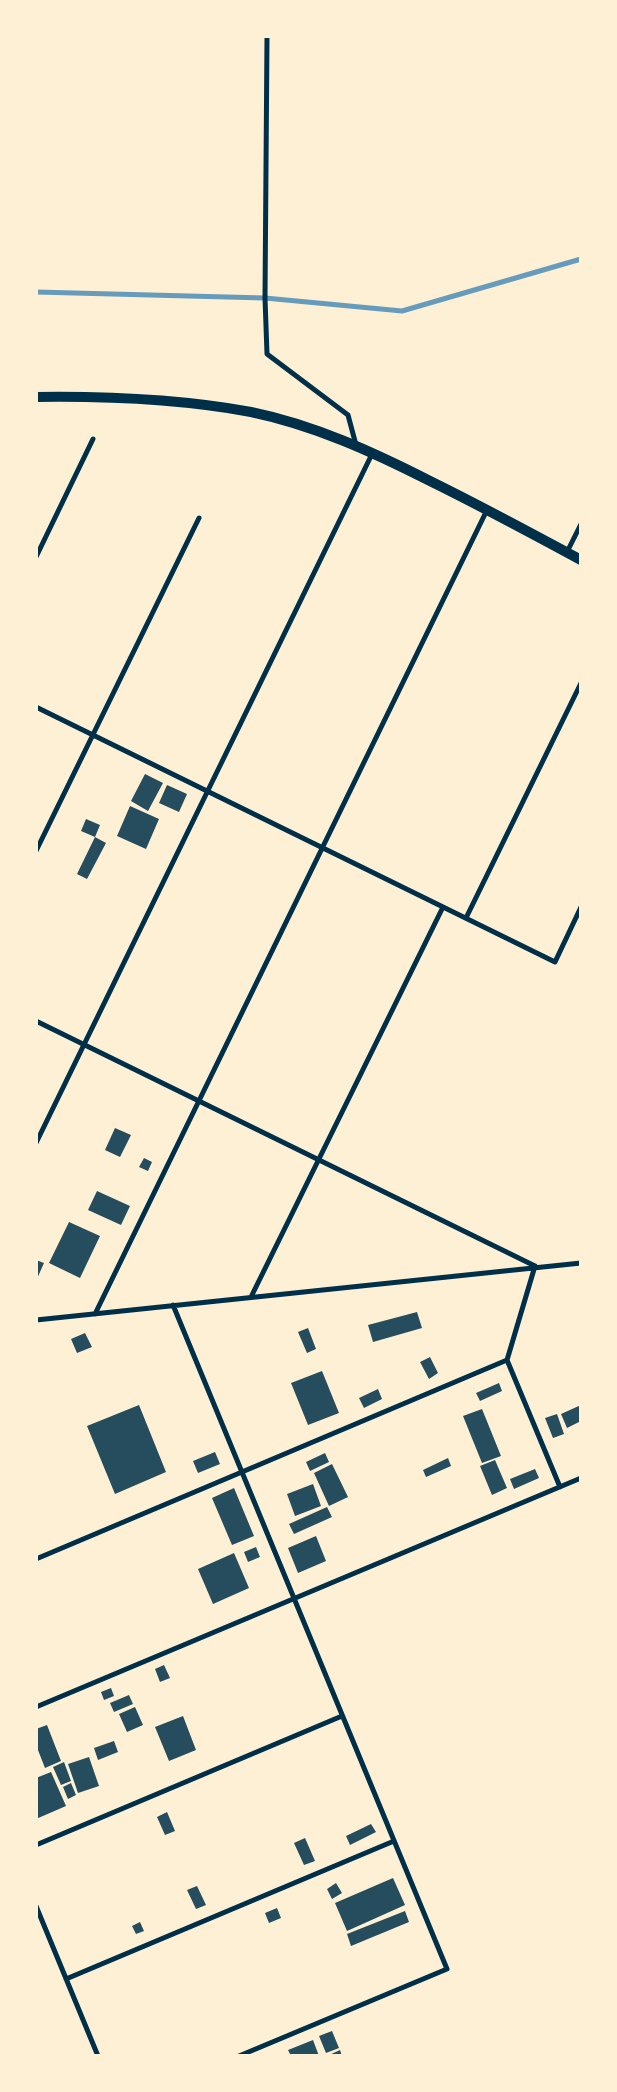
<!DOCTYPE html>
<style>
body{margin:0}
#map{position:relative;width:617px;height:2092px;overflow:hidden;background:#fdf0d5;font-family:"Golos Text",sans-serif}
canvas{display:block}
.frame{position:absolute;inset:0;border:38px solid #fdf0d5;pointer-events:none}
</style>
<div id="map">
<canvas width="617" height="2092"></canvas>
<div class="frame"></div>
</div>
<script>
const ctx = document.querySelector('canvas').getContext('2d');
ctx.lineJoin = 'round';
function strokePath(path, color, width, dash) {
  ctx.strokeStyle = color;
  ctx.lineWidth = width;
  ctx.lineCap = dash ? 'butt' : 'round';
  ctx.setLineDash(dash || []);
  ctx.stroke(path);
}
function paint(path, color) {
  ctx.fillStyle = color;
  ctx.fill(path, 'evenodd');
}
strokePath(new Path2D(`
 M36,292L265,298L402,311L581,259`), '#669bbc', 5);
paint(new Path2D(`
 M145,774L163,783L148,811L131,801Z
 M167,785L187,794L179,812L159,803Z
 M130,806L159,819L146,849L117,836Z
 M86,819L100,825L95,837L81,831Z
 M95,837L106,843L87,879L77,874Z
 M115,1128L131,1135L120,1157L105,1150Z
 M144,1158L152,1162L148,1171L139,1167Z
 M97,1191L130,1206L121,1225L88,1210Z
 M69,1222L100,1236L80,1278L49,1263Z
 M36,1260L44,1263L36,1281Z
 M417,1312L422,1328L373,1342L368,1325Z
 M308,1328L316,1349L307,1353L298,1332Z
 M85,1333L92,1347L77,1353L71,1339Z
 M430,1357L438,1373L429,1379L420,1362Z
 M322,1371L339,1413L308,1425L291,1383Z
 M499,1383L502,1391L480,1401L476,1393Z
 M378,1389L382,1399L364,1408L359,1398Z
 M139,1405L166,1472L115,1494L87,1426Z
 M581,1405V1421L567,1428L561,1414Z
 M482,1409L501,1456L482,1463L463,1416Z
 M557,1414L564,1434L553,1438L545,1418Z
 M215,1452L220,1464L198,1473L193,1461Z
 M325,1453L329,1462L310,1471L306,1462Z
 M448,1458L451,1466L426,1477L423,1470Z
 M495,1460L507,1488L492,1495L480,1466Z
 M332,1464L348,1497L329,1506L314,1473Z
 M535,1469L539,1478L514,1489L510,1479Z
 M313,1484L321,1506L295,1516L287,1494Z
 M234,1488L254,1536L232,1545L212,1498Z
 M327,1507L332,1517L294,1534L289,1524Z
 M316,1536L326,1561L298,1573L288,1548Z
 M256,1547L260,1557L248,1562L244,1552Z
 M234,1553L249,1588L213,1604L198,1569Z
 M164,1665L170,1678L160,1682L155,1669Z
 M111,1688L114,1696L104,1700L101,1692Z
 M129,1695L133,1704L114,1712L110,1703Z
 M135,1707L143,1725L127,1732L119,1714Z
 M183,1716L196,1750L169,1761L155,1727Z
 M47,1725L61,1761L45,1768L36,1745V1729Z
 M114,1741L118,1752L98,1760L94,1748Z
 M89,1757L99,1786L78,1793L68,1764Z
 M64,1762L71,1781L61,1785L53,1767Z
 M51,1772L66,1806L36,1819V1778Z
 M71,1783L76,1795L68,1799L63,1787Z
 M167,1812L175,1831L165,1835L157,1817Z
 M371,1824L376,1832L350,1845L346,1836Z
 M305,1838L315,1861L304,1865L294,1843Z
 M393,1878L405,1905L347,1931L335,1903Z
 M336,1883L342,1893L332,1899L327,1889Z
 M197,1886L206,1905L196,1909L187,1890Z
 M277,1908L281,1918L269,1923L265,1913Z
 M405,1911L409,1922L351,1946L347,1934Z
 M140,1922L144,1931L136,1934L132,1926Z
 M332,2031L339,2048L326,2053L319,2036Z
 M313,2040L319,2056H291L288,2050Z
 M340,2050L342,2056H327Z`), '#264d5e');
strokePath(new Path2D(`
 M267,36L265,298L267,354L348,415L356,445
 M567,552L581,524
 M36,557L93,439
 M36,707L555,962L581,907
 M36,851L199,518
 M466,918L581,683
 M36,1021L535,1266
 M36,1143L372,454
 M535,1266L507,1360L560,1487
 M251,1297L443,907
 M173,1305L447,1969L239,2056
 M95,1314L487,510
 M36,1320L581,1263
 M36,1559L507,1360
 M36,1707L581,1478
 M36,1845L342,1716
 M36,1906L98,2056
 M66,1979L394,1841`), '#003049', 5);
strokePath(new Path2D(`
 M36,397C108,396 180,399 251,412C314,425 373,452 430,481C481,506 531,533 581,560`), '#003049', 10);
</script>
